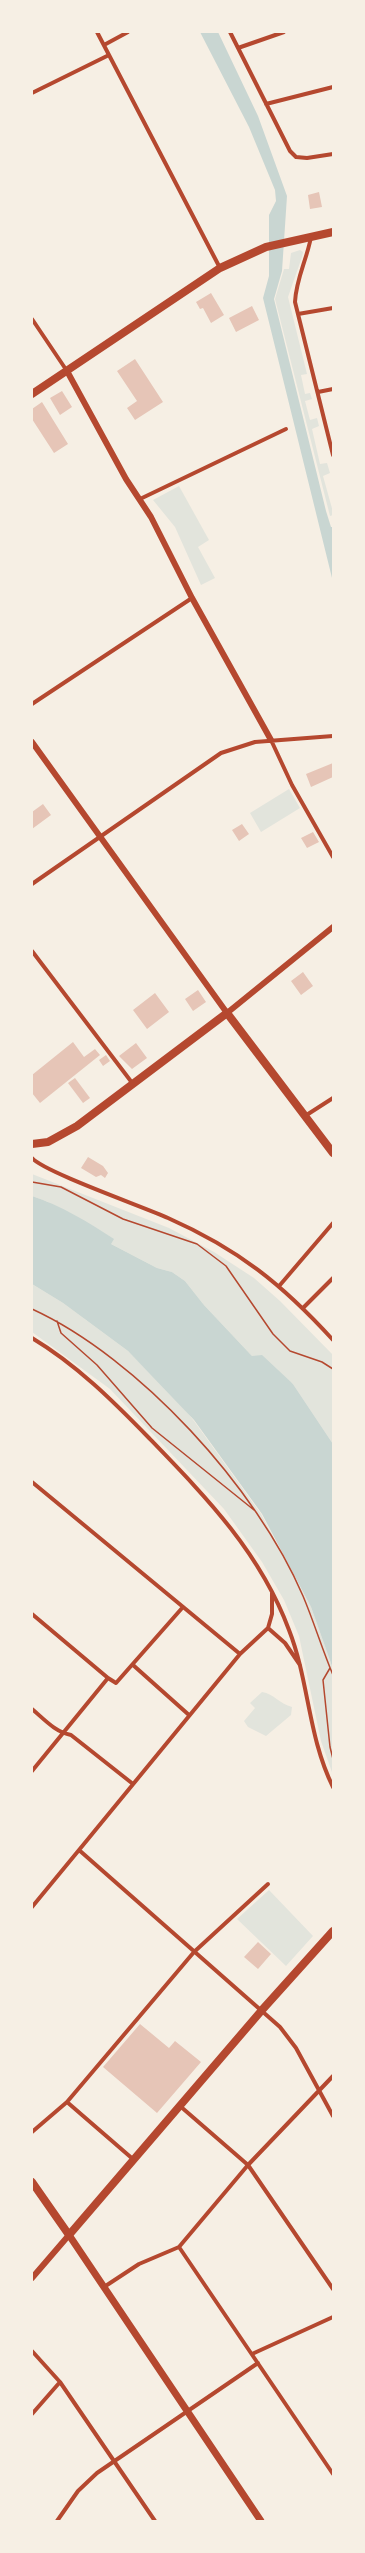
<!DOCTYPE html>
<style>
body{margin:0}
#map{position:relative;width:365px;height:2553px;overflow:hidden;background:#f6efe4;font-family:"Public Sans",sans-serif}
canvas{display:block}
.frame{position:absolute;inset:0;border:33px solid #f6efe4;pointer-events:none}
</style>
<div id="map">
<canvas width="365" height="2553"></canvas>
<div class="frame"></div>
</div>
<script>
const ctx = document.querySelector('canvas').getContext('2d');
ctx.lineJoin = 'round';
function paint(path, color) {
  ctx.fillStyle = color;
  ctx.fill(path, 'evenodd');
}
function strokePath(path, color, width, dash) {
  ctx.strokeStyle = color;
  ctx.lineWidth = width;
  ctx.lineCap = dash ? 'butt' : 'round';
  ctx.setLineDash(dash || []);
  ctx.stroke(path);
}
paint(new Path2D(`
 M300,250L303,252L302,257L288,297L307,374L301,375L305,394L310,393L312,399L305,401L310,420L317,418L319,426L312,429L320,464L327,463L330,473L323,476L333,512V515L330,516L275,299L284,269H289L291,253Z
 M179,486L209,540L198,547L215,578L201,585L175,527L153,500Z
 M289,789L300,808L261,832L250,813Z
 M32,1174L169,1228L214,1252L254,1278L280,1301L333,1355V1444L293,1384L252,1356L204,1305L185,1281L172,1272L157,1268L111,1244L48,1202L32,1196Z
 M32,1284L63,1303L128,1351L176,1398L194,1421L261,1514L311,1607L333,1669V1775L321,1741L299,1636L284,1600L262,1562L224,1509L110,1389L32,1332Z
 M262,1692C274,1694 280,1704 292,1707L291,1715L266,1736L248,1727L244,1721L255,1708L250,1703Z
 M269,1890L313,1936L286,1966L237,1919Z`), '#e2e4dc');
paint(new Path2D(`
 M200,32H218L258,116L287,196L282,271L274,299L326,511L331,527H333V582L263,298L269,276V215L276,201L275,190L249,127Z
 M32,1196C62,1206 88,1222 114,1239L111,1244L157,1268L172,1272L185,1281L204,1305L252,1356L262,1355L293,1384L333,1444V1669L311,1607L262,1514L194,1420L128,1351L63,1303L32,1284Z`), '#c9d6d2');
paint(new Path2D(`
 M319,192L322,207L310,209L308,195Z
 M211,293L224,315L211,323L203,308L200,309L196,302Z
 M252,306L259,320L236,332L229,318Z
 M135,359L163,402L135,420L127,408L137,401L117,371Z
 M62,391L72,407L60,415L50,398Z
 M42,402L68,444L54,453L32,419V409Z
 M333,763V777L311,787L306,774Z
 M43,804L51,815L32,829V812Z
 M242,824L249,834L239,841L232,830Z
 M313,832L319,842L307,848L301,838Z
 M303,972L313,986L301,995L291,981Z
 M198,990L206,1002L193,1011L185,999Z
 M155,993L169,1012L147,1029L133,1010Z
 M73,1042L84,1057L95,1049L100,1055L40,1103L32,1093V1075Z
 M136,1043L147,1058L132,1069L119,1056Z
 M106,1055L110,1061L103,1066L99,1060Z
 M75,1078L90,1098L83,1103L68,1083Z
 M88,1157L103,1166L108,1173L105,1178L101,1175L96,1177L81,1168Z
 M258,1942L271,1954L258,1969L244,1957Z
 M140,2024L169,2048L175,2041L201,2062L157,2113L103,2067Z`), '#e6c5b7');
strokePath(new Path2D(`
 M32,1182L61,1187L123,1219L197,1244L226,1266L273,1334L290,1351L322,1362L333,1369
 M32,1309C139,1358 257,1488 303,1596C314,1622 322,1649 333,1675
 M57,1321L61,1333L97,1365L152,1428L254,1510
 M330,1668L323,1680L330,1747L333,1759`), '#b5482f', 1.5);
strokePath(new Path2D(`
 M97,32L220,268
 M230,32L290,151L296,157L307,158L333,154
 M104,45L128,32
 M238,48L284,32
 M32,93L109,55
 M266,104L333,87
 M311,237C307,259 296,279 295,302L333,455
 M298,314L333,308
 M32,319L67,371
 M318,392L333,389
 M140,499L286,429
 M32,704L192,598
 M271,740L292,785L333,857
 M32,884L221,753L255,742L333,736
 M32,951L133,1084
 M305,1116L333,1098
 M32,1158C44,1172 144,1207 168,1218C238,1249 282,1284 333,1340
 M280,1285L333,1223
 M303,1308L333,1278
 M32,1338C77,1365 113,1401 149,1438C206,1497 260,1552 289,1630C309,1681 308,1737 333,1787
 M32,1482L240,1654
 M32,1614L108,1678
 M268,1628L272,1614V1593
 M133,1665L189,1715
 M300,1665L285,1643L268,1628L240,1654L79,1850L280,2027L296,2048L333,2116
 M32,1709C44,1719 55,1732 71,1735L133,1784
 M32,1771L108,1678L116,1683L183,1607
 M32,1907L79,1850
 M333,2076L248,2165L179,2247L333,2474
 M67,2102L134,2160
 M180,2106L248,2165L333,2289
 M32,2132L67,2102L194,1952L268,1884
 M104,2287L139,2264L179,2247
 M32,2351L60,2382L155,2521
 M252,2354L333,2317
 M32,2414L60,2382
 M57,2521L78,2491L97,2473L258,2363`), '#b5482f', 4);
strokePath(new Path2D(`
 M67,371L126,479L151,517L192,598L271,740
 M32,742L227,1013L333,927
 M32,2278L69,2235`), '#b5482f', 6);
strokePath(new Path2D(`
 M69,2235L261,2521`), '#b5482f', 7);
strokePath(new Path2D(`
 M32,394L220,268L266,247L333,232
 M32,2182L69,2235L262,2010L333,1931`), '#b5482f', 8);
strokePath(new Path2D(`
 M32,1144L48,1142L77,1126L227,1013L333,1153`), '#b5482f', 8);
</script>
